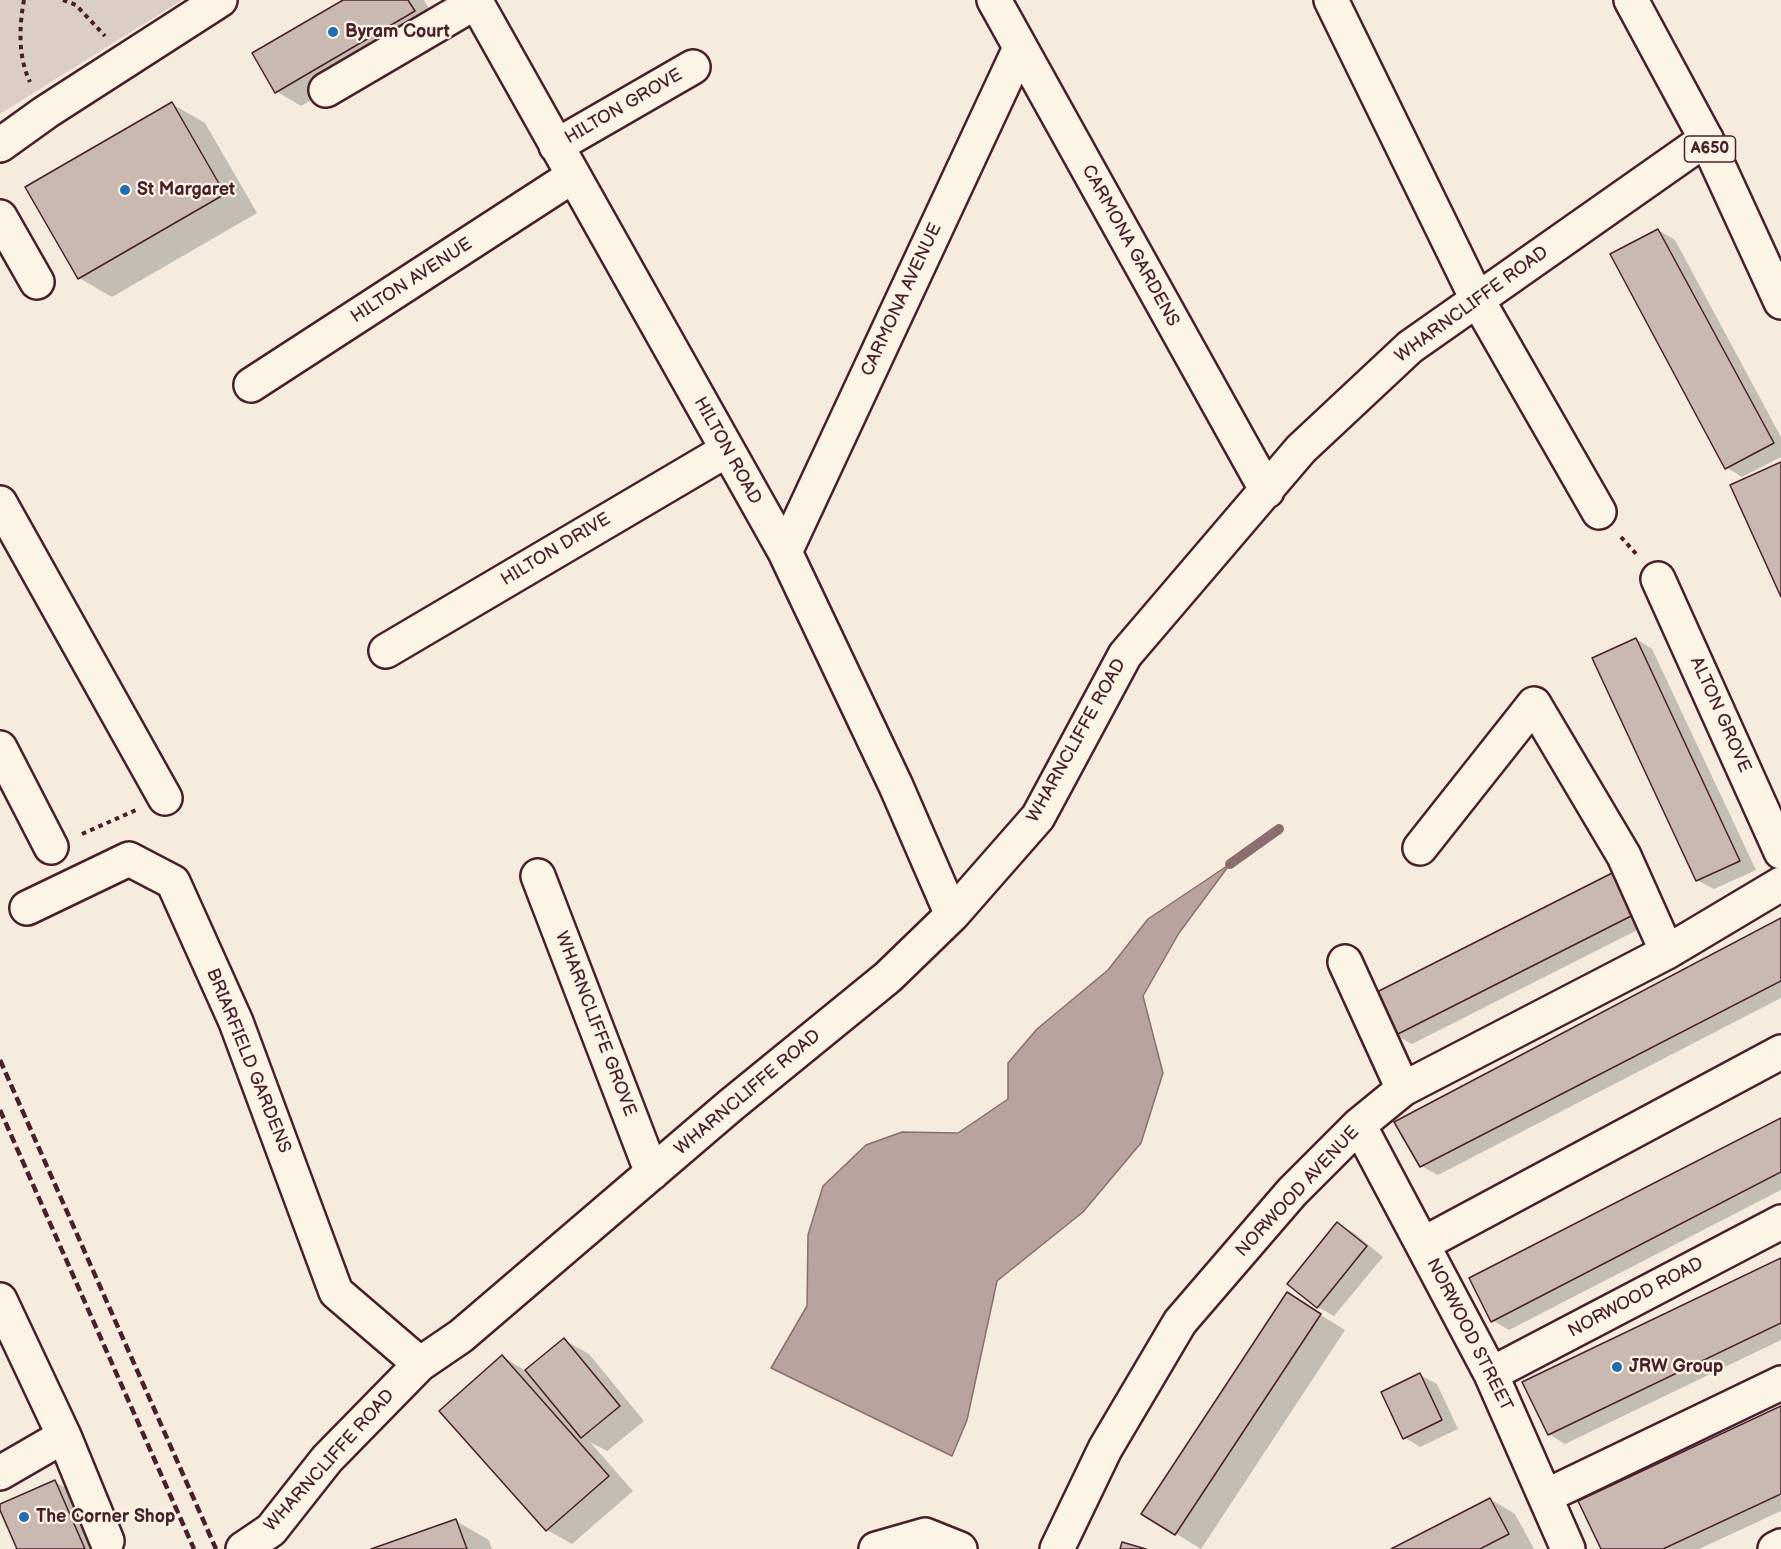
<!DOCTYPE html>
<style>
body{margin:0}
canvas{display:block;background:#f5ecde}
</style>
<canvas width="1781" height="1549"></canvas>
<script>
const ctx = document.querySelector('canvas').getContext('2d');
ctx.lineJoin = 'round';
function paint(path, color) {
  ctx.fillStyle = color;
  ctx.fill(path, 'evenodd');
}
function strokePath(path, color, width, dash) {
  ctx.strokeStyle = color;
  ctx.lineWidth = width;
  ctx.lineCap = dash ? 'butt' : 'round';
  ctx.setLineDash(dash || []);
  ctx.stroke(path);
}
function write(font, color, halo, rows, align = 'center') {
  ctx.font = font + ' "Balsamiq Sans",sans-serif';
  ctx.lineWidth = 4.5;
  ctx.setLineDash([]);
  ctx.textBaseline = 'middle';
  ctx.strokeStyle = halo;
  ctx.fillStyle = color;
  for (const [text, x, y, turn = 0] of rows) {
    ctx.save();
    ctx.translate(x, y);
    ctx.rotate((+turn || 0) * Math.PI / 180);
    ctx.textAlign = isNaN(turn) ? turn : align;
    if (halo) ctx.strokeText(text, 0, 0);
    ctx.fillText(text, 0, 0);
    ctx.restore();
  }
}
paint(new Path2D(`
 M0,0H182L0,114Z`), '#dbcec4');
const water = new Path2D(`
 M1230,864L1179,933L1143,996L1163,1073L1141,1143L1083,1212L997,1281L967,1420L952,1456L771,1368L807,1306L808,1235L823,1186L866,1145L902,1132L958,1133L1008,1099V1063L1037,1029L1108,970L1148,919Z`);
paint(water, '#b8a39e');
strokePath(water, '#8c6e70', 1.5);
paint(new Path2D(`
 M346,0H424L439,26L301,106L276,91Z
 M172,104L205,123L257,213L112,297L79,278Z
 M1658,230L1675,240L1781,437V457L1742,477L1726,467Z
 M1636,639L1652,649L1756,870L1714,889L1697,880Z
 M1622,870L1659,919L1412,1044L1395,1035Z
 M1781,920V998L1438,1175L1421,1166Z
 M1781,1120V1190L1509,1330L1492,1320Z
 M1338,1224L1354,1233L1383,1257L1334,1316L1318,1307Z
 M1781,1259V1340L1565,1444L1549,1434Z
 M1287,1294L1345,1330L1201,1549L1143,1513Z
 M564,1340L589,1354L644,1421L607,1451L590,1442L633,1491L572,1544L547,1530L503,1357L526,1371Z
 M1420,1375L1437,1384L1458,1429L1420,1447L1404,1437Z
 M1781,1408V1511L1699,1549H1603Z
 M55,1482L80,1496L103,1549H19L0,1505Z
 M1490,1499L1515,1514L1534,1549H1394Z
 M456,1521L489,1540L492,1549H376Z`), '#0003');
strokePath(new Path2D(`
 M1230,864L1279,829`), '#8c6e70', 10);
const building = new Path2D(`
 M343,0H408L415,11L275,93L252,53Z
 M172,102L225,194L78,279L25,187Z
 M1658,229L1774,443L1725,469L1610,254Z
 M1781,462V597L1730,485Z
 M1636,638L1740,861L1696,881L1592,658Z
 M1622,868L1643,910L1394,1036L1373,994Z
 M1781,918V981L1420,1167L1394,1122Z
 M1781,1118V1172L1491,1322L1469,1278Z
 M1337,1222L1367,1246L1317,1308L1287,1284Z
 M1781,1258V1323L1548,1435L1522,1382Z
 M1287,1292L1321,1314L1175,1535L1141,1514Z
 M564,1338L620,1406L581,1438L525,1370Z
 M502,1355L609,1476L546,1531L439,1411Z
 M1420,1373L1442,1420L1403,1439L1381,1392Z
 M1781,1406V1494L1663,1549H1601L1578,1501Z
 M55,1480L85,1549H17L0,1510V1504Z
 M1490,1498L1509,1534L1480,1549H1391Z
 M456,1519L467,1549H371Z
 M1122,1542L1146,1549H1120Z`);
paint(building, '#cab9b1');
strokePath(building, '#4a1f2b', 1.5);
const minor = new Path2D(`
 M475,0L785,552L896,786L952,915
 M994,0L1267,491
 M1331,0L1477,299L1599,512
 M326,90L476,2
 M0,145L46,112L220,0
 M556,146L693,67
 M0,217L37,282
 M251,385L573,176
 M0,503L165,798
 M785,552L1020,48
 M1658,579L1781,852
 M386,651L727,450
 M0,748L51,847
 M1420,848L1534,704L1624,856L1667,952
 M538,876L652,1173
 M27,908L129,859L173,882L236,1022L336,1292L420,1364
 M1345,962L1403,1089
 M1359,1125L1491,1374L1568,1549
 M1423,1244L1781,1052
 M0,1300L64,1436L0,1473
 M1491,1374L1781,1222
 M64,1436L107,1541
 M1546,1496L1781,1383
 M243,1549L271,1530L327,1459L420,1364L461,1336L731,1105L888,977L952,915L1038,817L1125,655L1301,449L1410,347L1706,139
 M876,1549L925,1535L960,1549
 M1057,1549L1105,1449L1180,1322L1292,1192L1359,1125L1403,1089L1667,952L1781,884
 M1775,1549L1781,1546`);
const highway = new Path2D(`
 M1631,0L1706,139L1781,302`);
strokePath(minor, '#4a1f2b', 38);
strokePath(highway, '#4a1f2b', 38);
strokePath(new Path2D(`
 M24,0C19,27 18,57 30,82
 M63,0L76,5L105,36
 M1621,537L1638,556
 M82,834L136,810`), '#4a1f2b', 4, [4.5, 4.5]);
strokePath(minor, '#fcf5e5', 33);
strokePath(highway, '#fcf5e5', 33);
strokePath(new Path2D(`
 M0,1060L216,1549
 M0,1110L194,1549`), '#4a1f2b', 4.5, [9, 4.5]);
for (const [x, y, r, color] of [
 [333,32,6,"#1f6fb2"],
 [125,190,6,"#1f6fb2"],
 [1617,1367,6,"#1f6fb2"],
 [24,1517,6,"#1f6fb2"]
]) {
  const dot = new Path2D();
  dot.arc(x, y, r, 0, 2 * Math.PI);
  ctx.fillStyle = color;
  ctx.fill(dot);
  strokePath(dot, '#fcf5e5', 2);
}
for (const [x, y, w] of [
 [1710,149,51]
]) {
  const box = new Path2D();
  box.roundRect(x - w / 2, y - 13, w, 26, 4.5);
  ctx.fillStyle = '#fcf5e5';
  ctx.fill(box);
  strokePath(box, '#4a1f2b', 1.5);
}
write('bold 16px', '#4a1f2b', null, [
 ["A650",1710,149]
]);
write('bold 18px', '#4a1f2b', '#fcf5e5', [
 ["Byram Court",345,32],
 ["St Margaret",137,190],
 ["JRW Group",1629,1367],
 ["The Corner Shop",36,1517]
], 'left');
write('18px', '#4a1f2b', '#fcf5e5', [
 ["HILTON GROVE",624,107,-30],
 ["CARMONA GARDENS",1130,246,61],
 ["HILTON AVENUE",412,281,-33],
 ["CARMONA AVENUE",902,300,-65],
 ["WHARNCLIFFE ROAD",1472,305,-36],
 ["HILTON ROAD",727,451,61],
 ["HILTON DRIVE",556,550,-31],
 ["ALTON GROVE",1720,715,66],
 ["WHARNCLIFFE ROAD",1077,741,-61],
 ["WHARNCLIFFE GROVE",595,1024,69],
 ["BRIARFIELD GARDENS",248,1061,68],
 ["WHARNCLIFFE ROAD",748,1093,-40],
 ["NORWOOD AVENUE",1298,1192,-47],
 ["NORWOOD ROAD",1636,1298,-28],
 ["NORWOOD STREET",1469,1335,63],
 ["WHARNCLIFFE ROAD",330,1461,-48]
]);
</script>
